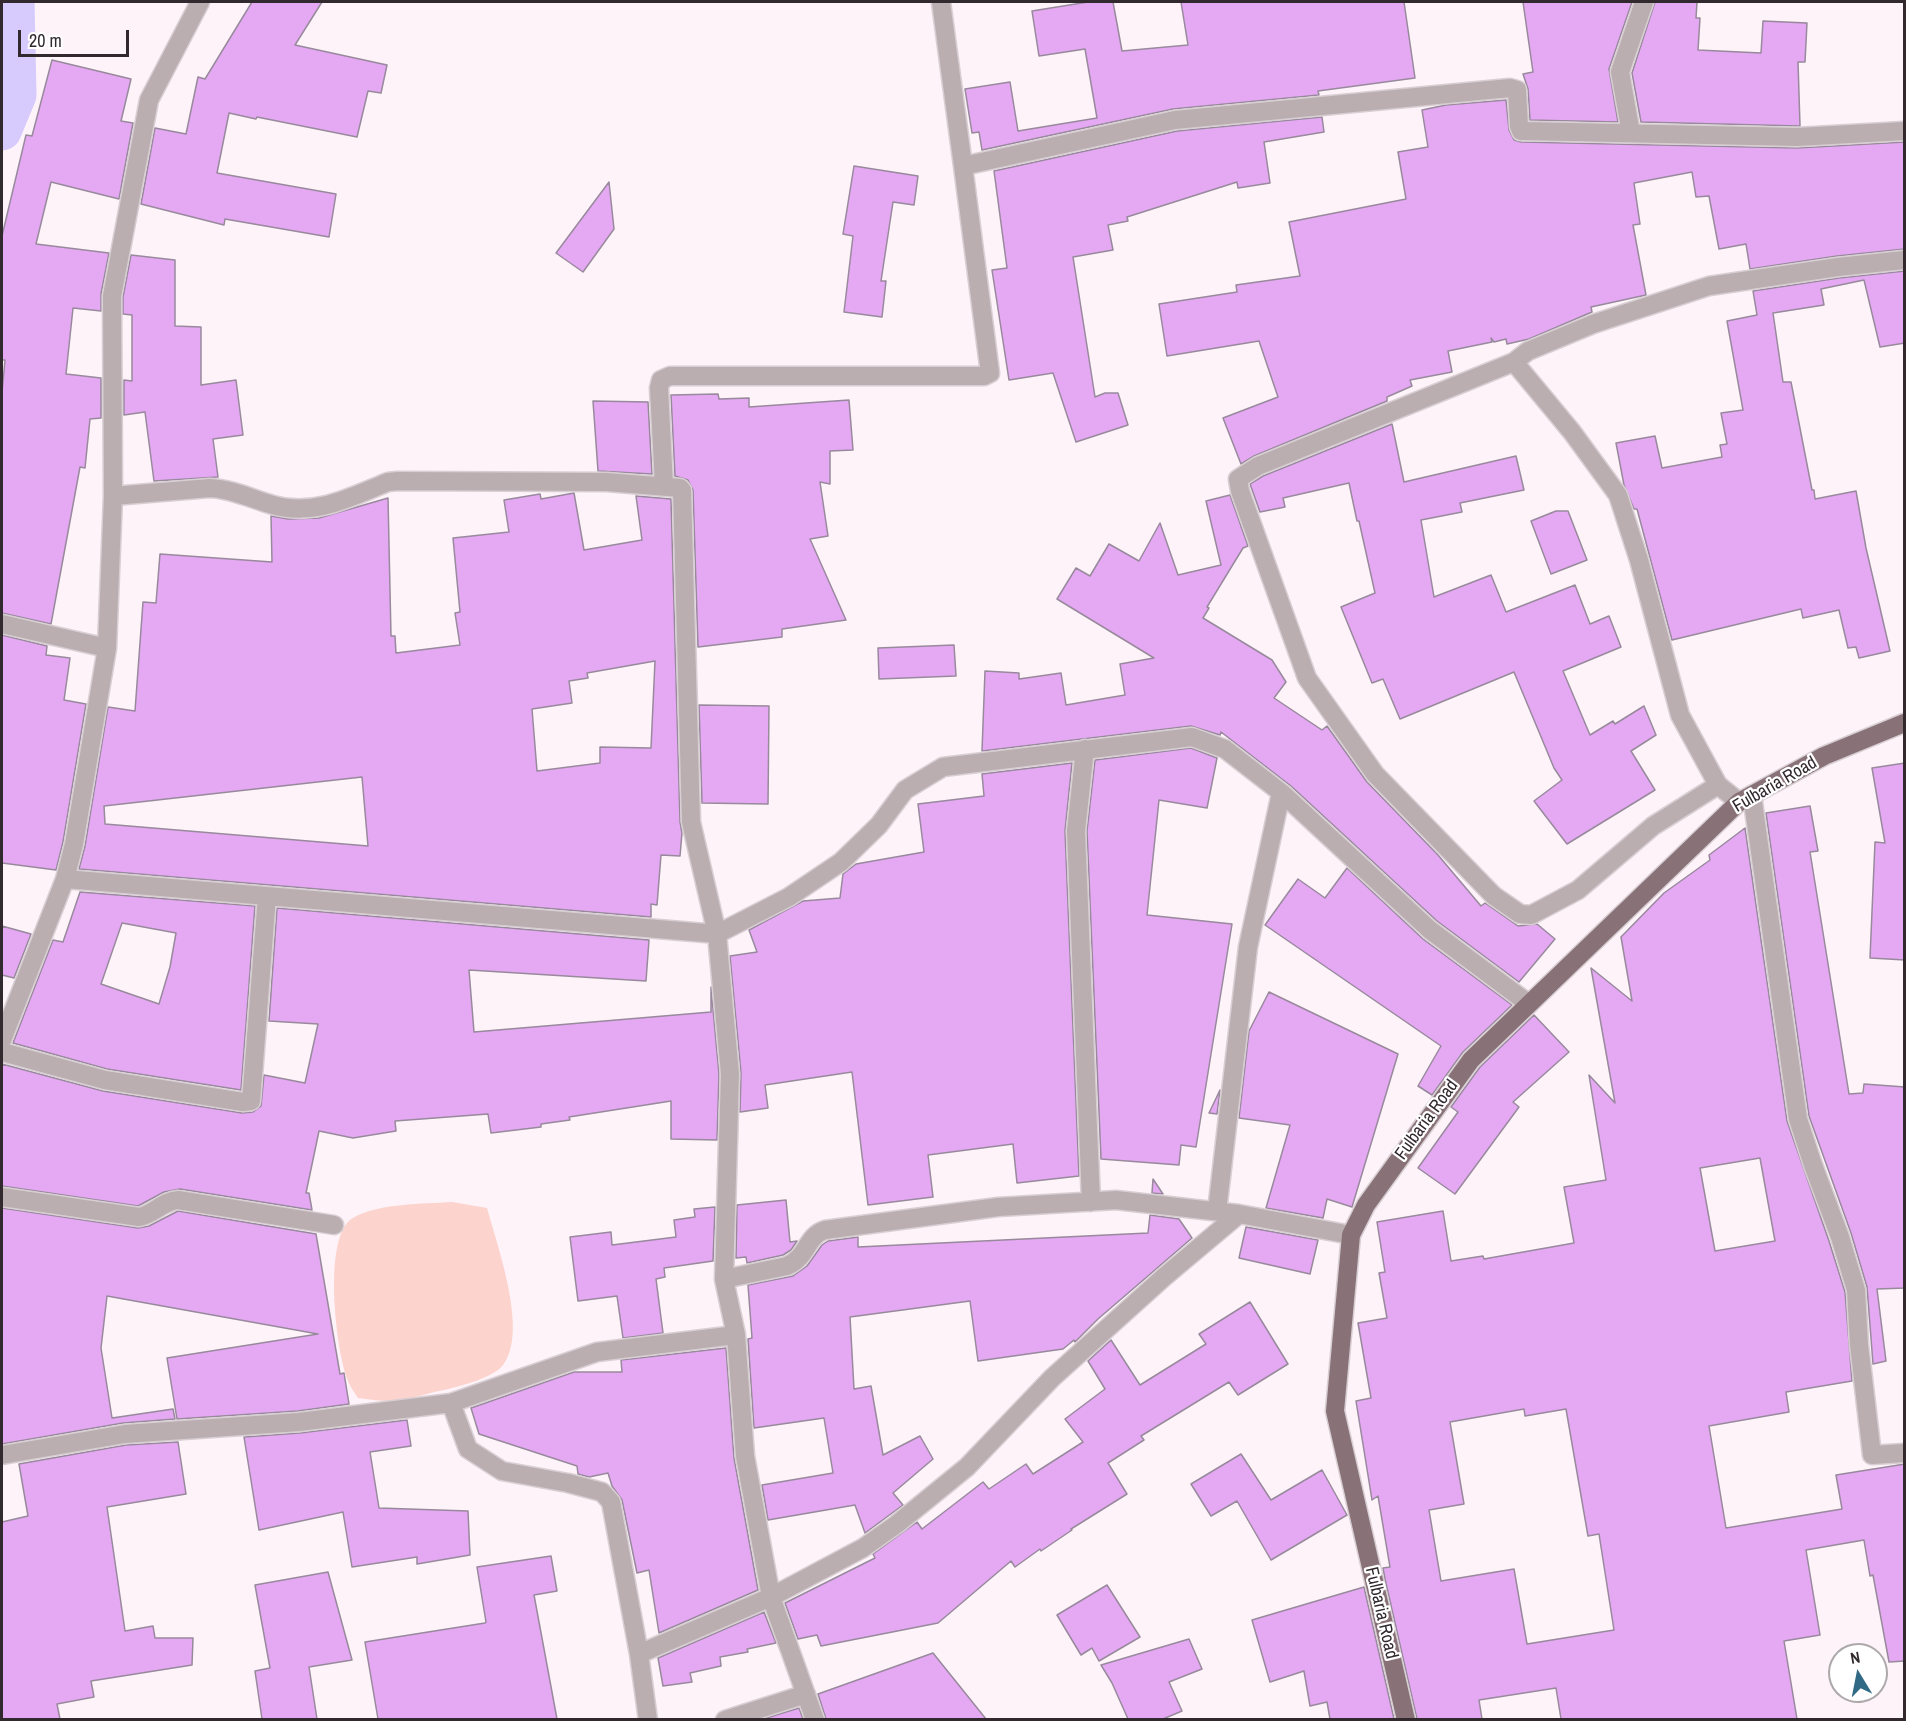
<!DOCTYPE html>
<style>
body{margin:0}
#map{position:relative;width:1906px;height:1721px;overflow:hidden;background:#fdf3f9;font-family:"Archivo Narrow",sans-serif}
canvas{display:block}
.frame{position:absolute;inset:0;border:3px solid #32292e;pointer-events:none}
.north{position:absolute;left:1828px;top:1643px;width:60px;height:60px;box-sizing:border-box;background:#fff;border:2px solid #ada9ab;border-radius:50%;rotate:350deg;font-size:16px;font-weight:700;line-height:24px;text-align:center;color:#32292e}
.north::after{content:'';display:block;margin:auto;width:21px;height:27px;background:#316a84;clip-path:polygon(50% 0,100% 100%,50% 72%,0 100%)}
.scale{position:absolute;left:18px;top:30px;width:111px;height:27px;box-sizing:border-box;border:3px solid #32292e;border-top:0;padding-left:8px;font-size:18px;line-height:21px;white-space:nowrap;color:#32292e;-webkit-text-stroke:4px #fff;paint-order:stroke}
</style>
<div id="map">
<canvas width="1906" height="1721"></canvas>
<div class="frame"></div>
<div class="north">N</div>
<div class="scale">20 m</div>
</div>
<script>
const ctx = document.querySelector('canvas').getContext('2d');
ctx.lineJoin = 'round';
function paint(path, color) {
  ctx.fillStyle = color;
  ctx.fill(path, 'evenodd');
}
function strokePath(path, color, width, dash) {
  ctx.strokeStyle = color;
  ctx.lineWidth = width;
  ctx.lineCap = dash ? 'butt' : 'round';
  ctx.setLineDash(dash || []);
  ctx.stroke(path);
}
function write(font, color, halo, rows, align = 'center') {
  ctx.font = font + ' "Archivo Narrow",sans-serif';
  ctx.lineWidth = 4.5;
  ctx.setLineDash([]);
  ctx.textBaseline = 'middle';
  ctx.strokeStyle = halo;
  ctx.fillStyle = color;
  for (const [text, x, y, turn = 0] of rows) {
    ctx.save();
    ctx.translate(x, y);
    ctx.rotate((+turn || 0) * Math.PI / 180);
    ctx.textAlign = isNaN(turn) ? turn : align;
    if (halo) ctx.strokeText(text, 0, 0);
    ctx.fillText(text, 0, 0);
    ctx.restore();
  }
}
paint(new Path2D(`
 M452,1202L487,1208C497,1245 529,1332 503,1365C493,1378 461,1386 444,1390C427,1393 407,1401 390,1401C379,1401 368,1399 358,1398C354,1392 349,1385 347,1378C336,1349 322,1235 353,1218C379,1203 423,1204 452,1202Z`), '#fcd3cd');
strokePath(new Path2D(`
 M2,131L17,95L15,2`), '#d7cafd', 39);
const building = new Path2D(`
 M252,2H322L295,45L387,65L381,93L368,91L357,137L257,117L256,119L229,113L217,173L336,194L329,237L225,219L224,225L141,204L155,128L186,134L198,77L205,79Z
 M1088,2H1113L1122,51L1188,45L1181,2H1404L1415,78L1318,91L1319,95L1173,109L982,150L979,132L972,133L965,89L1010,82L1018,131L1097,118L1085,49L1039,56L1032,11Z
 M1523,2H1632L1609,69L1618,122L1530,120L1528,89L1523,74L1533,72Z
 M1655,2H1697L1696,18H1700L1698,50L1761,53L1763,21L1807,23L1805,62H1798L1800,126L1641,122L1632,73Z
 M52,60L131,79L121,121L133,123L119,199L51,182L36,244L109,253L101,294V311L73,308L66,374L101,378V418L90,419L85,468L80,467L51,624L2,613V392L5,360H2V236L26,135L32,136Z
 M1506,100L1509,130L1514,140L1521,142L1797,148L1905,142V249L1837,256L1750,269L1746,244L1719,249L1709,196L1696,197L1692,172L1634,183L1640,224L1633,225L1646,295L1591,307L1592,312L1529,339L1507,344L1506,339L1494,342L1491,338L1492,342L1448,351L1452,372L1410,380L1412,386L1387,397V401L1254,456L1241,464L1223,418L1278,397L1259,341L1167,356L1159,304L1237,292L1236,285L1300,276L1289,222L1406,199L1398,152L1428,147L1422,110L1446,105Z
 M1322,117L1324,132L1264,142L1270,183L1238,188L1237,182L1127,217L1128,221L1108,225L1113,250L1073,257L1095,397L1105,393H1118L1128,425L1076,442L1053,373L1009,380L992,270L1007,268L994,171L1177,131Z
 M854,166L918,176L914,205L893,202L881,281H886L882,317L844,312L853,236L843,234Z
 M609,182L614,229L583,272L556,253Z
 M131,255L175,260V326L201,327V385L236,380L243,435L213,439L218,477L154,481L145,412L124,415V380L132,381V315L123,314V297Z
 M1905,271V343L1880,347L1864,280L1821,289L1824,305L1773,313L1783,382H1791L1812,490H1814L1815,499L1856,491L1866,548L1890,651L1859,658L1856,647L1848,648L1839,610L1803,618L1801,609L1672,640L1637,509H1634L1624,485L1616,443L1655,436L1662,468L1722,457L1720,445L1727,444L1721,413L1743,410L1727,321L1757,315L1753,291L1839,278Z
 M718,394L719,399L749,398V407L849,400L853,450L830,451V484L820,482L828,536L810,539L846,620L782,629V637L698,647L693,490L688,480L675,476L671,395Z
 M593,401L648,402L652,474L598,471Z
 M1392,424L1404,482L1516,456L1524,490L1460,503L1462,512L1421,520L1434,597L1491,575L1506,612L1575,585L1590,624L1609,616L1621,647L1563,671L1590,735L1613,721L1615,724L1644,706L1656,735L1631,751L1655,790L1567,844L1534,801L1562,780L1554,768L1514,672L1400,719L1383,679L1372,683L1341,607L1375,593L1359,521H1357L1349,483L1283,498L1285,507L1260,512L1250,484L1263,476Z
 M574,493L584,550L642,540L636,496L671,499L680,822L682,833L680,856L661,855L657,905L651,904V917L79,869L85,846L108,707L135,711L143,602L156,603L160,554L272,562L271,516L288,519L319,518L388,498L391,636H395L396,653L460,645L455,613L460,612L453,538L509,532L504,500L540,494L541,499ZM655,661L651,748L600,747V763L537,771L532,709L572,703L569,681L588,678L587,673ZM362,777L368,846L105,824L104,806Z
 M1230,495L1248,546L1243,548L1207,607L1209,608L1203,618L1272,660L1286,682L1274,698L1322,730L1327,726L1367,782L1438,855L1481,906L1485,903L1518,926L1537,924L1555,939L1519,982L1437,921L1291,786L1221,732L1220,735L1191,726L982,751L985,671L1019,673V679L1061,673L1066,705L1125,695L1120,664L1154,658L1057,599L1076,568L1090,576L1109,544L1139,561L1160,523L1178,575L1221,565L1206,501Z
 M1556,511H1568L1587,560L1551,574L1531,521Z
 M2,635L47,646L46,655L70,658L64,700L86,704L63,842L56,870L2,863Z
 M954,645L956,676L879,679L878,648Z
 M699,705L769,706L768,804L702,803Z
 M1191,748L1217,758L1207,808L1159,800L1147,915L1232,924L1196,1147L1181,1145L1179,1165L1101,1159L1087,831L1095,760Z
 M1072,763L1065,831L1079,1176L1017,1183L1013,1144L928,1155L933,1197L868,1205L852,1072L765,1085L768,1108L740,1112L741,1073L730,956L757,952L749,930L803,901L840,898L843,874L856,864L924,852L918,804L984,796L982,774Z
 M1905,763V960L1870,958L1875,842L1885,843L1872,768Z
 M1810,806L1818,851L1810,852L1849,1094L1863,1093L1864,1084L1905,1087V1288L1877,1289L1886,1361L1873,1364L1867,1287L1851,1233L1809,1116L1766,813Z
 M1745,828L1787,1121L1829,1241L1845,1292L1852,1381L1786,1392L1789,1412L1709,1426L1726,1528L1842,1509L1836,1475L1905,1464V1661L1889,1662L1873,1575L1870,1576L1864,1540L1806,1550L1820,1635L1784,1641L1797,1719H1561L1556,1688L1479,1700L1482,1719H1417L1385,1579L1383,1568L1390,1567L1378,1496L1372,1500L1356,1401L1371,1398L1358,1323L1387,1318L1379,1273L1385,1272L1377,1222L1443,1211L1451,1261L1483,1256L1484,1259L1574,1243L1564,1187L1606,1180L1589,1075L1615,1103L1591,968L1632,1001L1621,937L1664,893L1710,860L1709,855ZM1760,1158L1775,1241L1715,1251L1700,1168ZM1524,1409L1525,1416L1566,1409L1588,1536L1599,1534L1614,1630L1527,1644L1514,1569L1441,1581L1429,1510L1464,1504L1450,1422Z
 M1347,868L1423,939L1512,1005L1463,1052L1432,1095L1418,1086L1441,1046L1265,925L1298,879L1325,898Z
 M80,892L255,906L241,1090L107,1069L13,1043L53,940L63,942ZM122,923L176,933L170,967L159,1004L101,984Z
 M277,908L649,940L646,981L469,970L474,1032L711,1012V987L719,1074L717,1140L671,1139V1101L569,1117L570,1120L541,1124V1127L491,1133L488,1114L395,1121L396,1131L353,1138L319,1131L306,1193H309L312,1210L180,1189L164,1192L138,1206L2,1186V1064L103,1091L242,1113L253,1112L261,1106L264,1075L305,1083L318,1024L269,1021Z
 M2,926L31,934L14,978L2,975Z
 M1269,992L1398,1054L1352,1207L1327,1199L1323,1218L1266,1208L1290,1125L1239,1118L1249,1031Z
 M1534,1015L1569,1052L1513,1102L1519,1107L1455,1194L1418,1168L1458,1112L1451,1107L1480,1067Z
 M1220,1090L1217,1114L1209,1113Z
 M1153,1179L1163,1194L1152,1193Z
 M786,1200L790,1242L797,1241L791,1250L783,1255L747,1263L746,1257L736,1258L737,1205Z
 M715,1207L713,1261L664,1268L665,1277L656,1279L663,1333L623,1338L617,1296L578,1301L570,1237L611,1232L612,1245L676,1237L674,1220L695,1217L694,1209Z
 M2,1208L138,1228L149,1226L178,1211L316,1234L340,1374L344,1373L349,1404L298,1411L177,1419L167,1358L318,1334L107,1296L101,1348L112,1418L173,1409L175,1419L123,1423L2,1444Z
 M1150,1215L1179,1219L1192,1238L1098,1319L1075,1342L1074,1340L1063,1349L978,1361L970,1301L850,1317L854,1389L871,1386L883,1455L920,1436L933,1459L893,1493L903,1505L865,1533L855,1505L768,1520L762,1485L833,1473L824,1418L754,1428L748,1339L752,1338L748,1285L793,1276L807,1266L822,1245L828,1241L858,1237V1247L1148,1233Z
 M1246,1227L1318,1240L1310,1274L1239,1258Z
 M1250,1302L1288,1364L1238,1395L1229,1382L1141,1436L1144,1440L1108,1463L1127,1494L1071,1529L1072,1530L1041,1551L1040,1549L1015,1567L1011,1561L938,1623L821,1646L817,1635L798,1639L785,1603L875,1558L873,1554L917,1522L922,1529L983,1482L989,1489L1026,1464L1033,1474L1083,1442L1065,1419L1105,1389L1088,1361L1111,1340L1140,1385L1206,1344L1199,1334Z
 M726,1348L734,1458L758,1590L659,1633L649,1570L637,1573L622,1500L612,1486L608,1473L589,1477L578,1474L577,1466L479,1434L471,1408L574,1372H622L621,1360Z
 M407,1420L411,1446L370,1452L379,1508L468,1511L470,1555L417,1564V1557L352,1567L343,1512L259,1530L244,1437L300,1433Z
 M178,1442L186,1494L107,1507L125,1631L153,1626L155,1638H193L192,1665L91,1681L94,1697L57,1704L60,1719H2V1522L28,1516L19,1464L126,1445Z
 M1241,1454L1271,1500L1322,1470L1347,1515L1271,1560L1237,1501L1211,1516L1191,1484Z
 M551,1556L557,1591L534,1595L557,1719H378L365,1642L485,1623L486,1622L477,1567Z
 M328,1572L352,1660L309,1667L317,1719H262L255,1671L270,1668L255,1585Z
 M1107,1585L1140,1637L1099,1661L1092,1648L1081,1655L1057,1615Z
 M1364,1587L1394,1719H1330L1327,1702L1310,1706L1304,1671L1270,1682L1252,1620Z
 M764,1612L776,1643L747,1649L748,1652L720,1657L721,1666L690,1673L692,1682L663,1686L658,1658Z
 M1189,1639L1202,1669L1169,1682L1182,1711L1163,1719H1128L1112,1683L1101,1665Z
 M933,1653L986,1719H826L818,1694Z
 M799,1708L803,1719H763Z`);
paint(building, '#e5a9f4');
strokePath(building, '#98899c', 1.5);
const minor = new Path2D(`
 M941,2L963,166
 M1631,133L1620,72L1644,2
 M1514,362L1572,432L1618,495L1639,560L1680,715L1718,785
 M664,486L659,388L661,380L670,376H984L990,373L963,166L1175,120L1510,88L1517,90L1519,126L1521,131H1525L1797,137L1904,131
 M113,496L210,488C232,489 252,499 273,505C314,517 351,497 388,482L398,481L607,482L680,488L682,490L691,822L717,934L789,897L841,862L879,825L905,790L943,767L1192,737L1225,749L1283,794L1430,930L1529,1004
 M2,624L107,648
 M1085,749L1076,831L1091,1202
 M1752,795L1798,1119L1813,1165L1840,1237L1856,1290L1859,1345L1872,1455L1904,1453
 M1739,802L1718,785L1653,826L1578,890L1531,915L1520,914L1494,896L1375,774L1307,678L1240,491L1238,479L1258,466L1514,362L1528,351L1593,324L1709,286L1838,267L1904,260
 M2,1040L65,879L74,844L107,648L113,496L112,296L149,100L200,2
 M2,1052L105,1080L243,1102L251,1101L267,896
 M2,1197L139,1217C154,1214 163,1201 178,1200L334,1225
 M1217,1211L1248,947L1281,793
 M724,1279L787,1266C808,1257 806,1236 825,1230L998,1207L1116,1200L1239,1214L1351,1235
 M736,1335L745,1456L771,1597L815,1720
 M451,1403L468,1449L502,1471L568,1483L602,1492L611,1502L639,1654L648,1720
 M2,1455L125,1434L299,1422L451,1403L597,1352L736,1335L724,1279L730,1074L717,934L65,879
 M639,1654L771,1597L863,1548L897,1524L967,1467L1052,1378L1164,1277L1239,1214
 M725,1720L806,1694`);
const major = new Path2D(`
 M1406,1720L1335,1411L1351,1235L1366,1205L1471,1060L1739,802L1824,756L1904,723`);
strokePath(minor, '#d8cfd4', 21);
strokePath(major, '#d8cfd4', 21);
strokePath(minor, '#bbaeb0', 18);
strokePath(major, '#887277', 18);
write('18px', '#32292e', '#fff', [
 ["Fulbaria Road",1775,785,-30],
 ["Fulbaria Road",1427,1120,-54],
 ["Fulbaria Road",1381,1613,77]
]);
</script>
